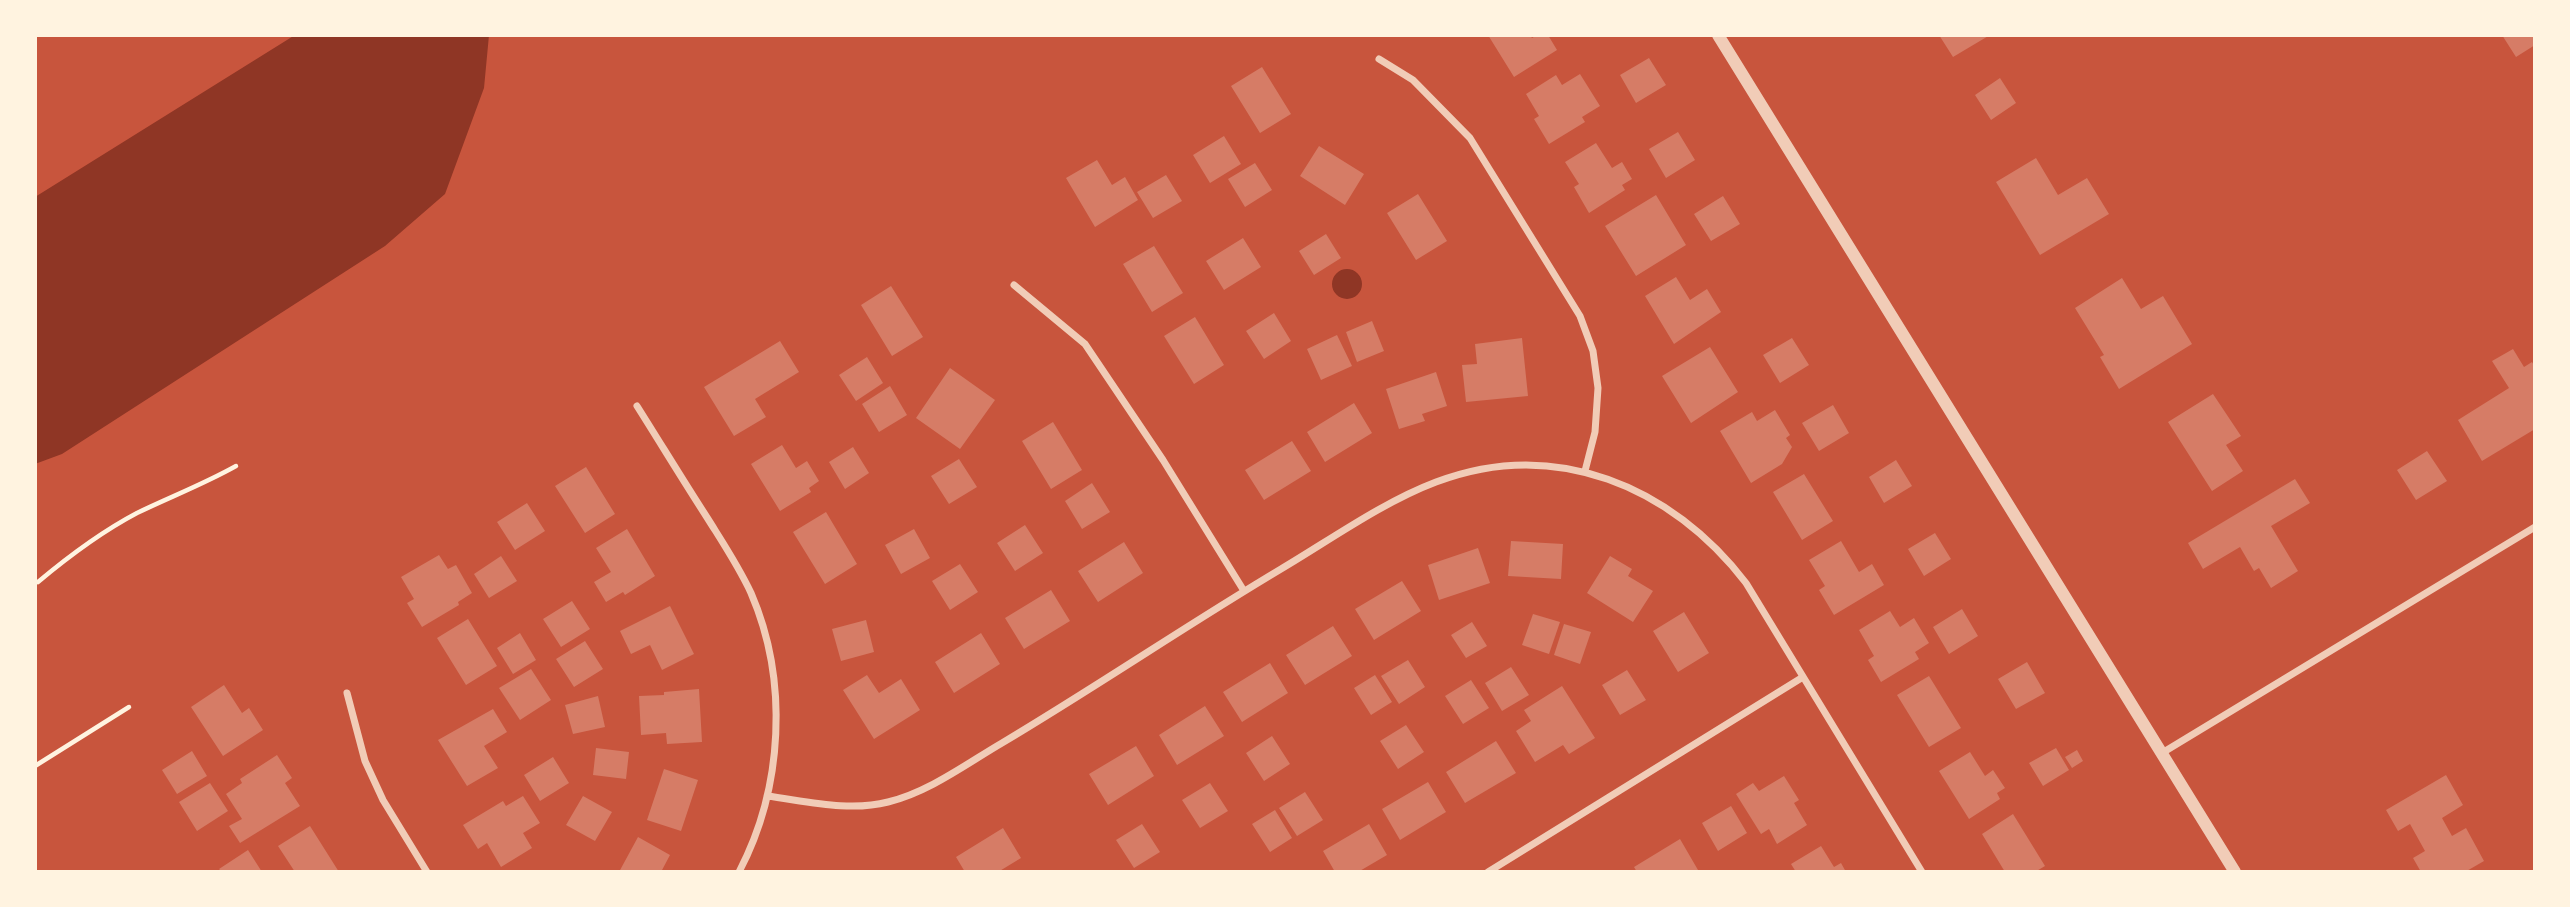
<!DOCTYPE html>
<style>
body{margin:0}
#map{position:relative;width:2570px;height:907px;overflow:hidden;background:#c8553d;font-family:"Playfair Display",serif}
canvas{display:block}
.frame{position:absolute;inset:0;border:37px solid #fff3e0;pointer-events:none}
</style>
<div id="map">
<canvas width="2570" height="907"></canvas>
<div class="frame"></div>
</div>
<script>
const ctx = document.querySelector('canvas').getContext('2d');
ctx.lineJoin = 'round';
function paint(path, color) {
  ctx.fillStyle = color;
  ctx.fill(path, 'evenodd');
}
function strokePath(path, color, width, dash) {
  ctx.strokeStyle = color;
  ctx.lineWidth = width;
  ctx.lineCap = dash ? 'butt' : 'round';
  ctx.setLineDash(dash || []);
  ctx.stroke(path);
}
paint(new Path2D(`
 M295,35H489L484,88L445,194L385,246L62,454L35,464V197Z
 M1332 284a15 15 0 1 1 30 0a15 15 0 1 1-30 0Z`), '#8f3625');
paint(new Path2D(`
 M1488,35H1530L1532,38L1537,35H1548L1557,50L1514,77Z
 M1939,35H1990L1953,57Z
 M2502,35H2535V45L2516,57Z
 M1649,58L1666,85L1636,103L1620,75Z
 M1262,67L1291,114L1260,133L1231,86Z
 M1580,74L1600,106L1582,117L1585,122L1549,144L1534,119L1539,116L1526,94L1556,75L1562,85Z
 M2000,78L2016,103L1991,120L1975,95Z
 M1678,132L1695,160L1666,178L1649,149Z
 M1224,136L1241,164L1210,183L1193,155Z
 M1596,143L1612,168L1622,162L1632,179L1622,185L1625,190L1589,213L1574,187L1579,184L1565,162Z
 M1319,146L1364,174L1345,205L1300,176Z
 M2036,158L2058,195L2087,178L2109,214L2040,255L1996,182Z
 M1097,160L1112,185L1125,177L1138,200L1095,227L1066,178Z
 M1255,163L1272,190L1245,207L1228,179Z
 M1166,175L1182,201L1153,218L1137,192Z
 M1418,194L1447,241L1416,260L1387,213Z
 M1656,195L1686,245L1636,276L1605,226Z
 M1723,196L1740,224L1711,241L1694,214Z
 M1326,234L1341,258L1314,275L1299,251Z
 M1243,238L1261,267L1224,290L1206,261Z
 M1154,246L1183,293L1152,312L1123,264Z
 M1676,277L1690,300L1707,289L1721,312L1674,344L1645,296Z
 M2122,278L2141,309L2163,296L2192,344L2119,389L2100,357L2104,355L2075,308Z
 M891,286L923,337L892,356L861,305Z
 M1274,313L1291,341L1264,359L1246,331Z
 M1195,317L1224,365L1194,384L1164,336Z
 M1372,321L1384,351L1357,362L1346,332Z
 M1337,335L1352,366L1321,380L1307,349Z
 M1522,338L1528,396L1466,402L1462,365L1477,364L1475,344Z
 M1792,338L1809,365L1780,383L1763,355Z
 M780,341L799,372L755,399L766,417L734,436L704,387Z
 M1710,347L1738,392L1691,423L1662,376Z
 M2513,349L2524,367L2532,362L2535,367V429L2482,461L2458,420L2509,388L2492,361Z
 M867,357L883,383L856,401L839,375Z
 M950,368L995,400L960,449L916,418Z
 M1436,372L1447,406L1422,414L1425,421L1399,429L1386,389Z
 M890,386L907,415L879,432L862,404Z
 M2213,394L2241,436L2226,445L2243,471L2212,491L2168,422Z
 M1354,403L1372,433L1325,462L1307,432Z
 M1833,405L1849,433L1819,451L1802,423Z
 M1775,410L1790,435L1786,438L1792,447L1782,464L1751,483L1720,431L1752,412L1757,421Z
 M1053,422L1082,470L1051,489L1022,441Z
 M1292,441L1311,471L1264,500L1245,470Z
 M782,445L796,468L807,461L819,481L809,488L811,492L780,511L751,464Z
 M853,447L869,473L845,489L829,462Z
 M2427,451L2447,481L2416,500L2397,470Z
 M959,459L977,487L949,504L931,476Z
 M1896,460L1912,486L1884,503L1869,477Z
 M586,467L615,514L585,533L555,486Z
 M1804,474L1833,521L1802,540L1773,492Z
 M2295,479L2310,503L2271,526L2298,571L2271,588L2259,568L2254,571L2240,547L2203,569L2188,543Z
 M1092,483L1110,512L1082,529L1065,501Z
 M527,503L545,531L515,550L497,522Z
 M826,512L857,564L825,584L793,532Z
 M1025,525L1043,553L1015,571L997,543Z
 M627,529L655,576L625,595L623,592L606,602L594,582L611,572L596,548Z
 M914,529L930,558L901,574L885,545Z
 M1935,533L1951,559L1924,576L1908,549Z
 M1511,541L1563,544L1561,579L1508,576Z
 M1841,541L1859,572L1872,564L1884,585L1834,615L1819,590L1825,586L1809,560Z
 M1124,542L1143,573L1098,602L1078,571Z
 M1478,548L1490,583L1439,600L1428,565Z
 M439,555L448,569L456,565L472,593L458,602L459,605L422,627L407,603L414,599L401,577Z
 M501,556L517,581L489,598L474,574Z
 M1610,556L1632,569L1628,576L1653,591L1633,622L1587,593Z
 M960,564L978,592L950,610L932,581Z
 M1402,581L1421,611L1374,640L1355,609Z
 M1051,590L1070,621L1024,649L1005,618Z
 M572,601L590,629L561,647L543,619Z
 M670,606L694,654L662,670L650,645L631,654L620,631Z
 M1962,609L1978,636L1949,654L1933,627Z
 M1890,611L1900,627L1914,618L1929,643L1915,652L1919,659L1881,682L1868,660L1874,656L1859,630Z
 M1684,612L1709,653L1678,672L1653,631Z
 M1533,614L1560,622L1549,654L1522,645Z
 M468,619L497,666L466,685L437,638Z
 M866,620L874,652L841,661L832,629Z
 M1472,622L1487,646L1466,658L1451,635Z
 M1564,624L1591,632L1580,664L1554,655Z
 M1333,626L1352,656L1305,685L1286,655Z
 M520,633L536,660L513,674L497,648Z
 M981,633L1000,664L954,693L935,662Z
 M585,641L603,669L574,687L556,659Z
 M1408,660L1425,687L1399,704L1381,676Z
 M2027,662L2045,693L2016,709L1998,679Z
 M1270,663L1288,693L1242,722L1223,692Z
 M1511,667L1529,695L1502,711L1485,683Z
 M531,669L551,700L520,720L499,688Z
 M1627,670L1646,700L1620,715L1602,685Z
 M867,675L879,693L901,679L920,710L874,739L843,690Z
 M1375,675L1392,702L1371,715L1354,688Z
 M1929,676L1961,728L1929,747L1897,695Z
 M1471,680L1489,708L1463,724L1445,696Z
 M224,685L242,713L249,708L263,730L223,756L191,707Z
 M1562,686L1595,738L1569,754L1563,745L1535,762L1516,731L1531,721L1524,710Z
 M699,689L702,742L667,744L666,733L641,735L639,696L664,695V692Z
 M598,696L605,727L573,734L565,705Z
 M1205,706L1224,736L1177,765L1159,735Z
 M493,709L507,732L484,746L498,768L467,786L438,740Z
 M1406,725L1424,752L1398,769L1380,741Z
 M1272,736L1290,764L1264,781L1246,753Z
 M1496,741L1516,773L1465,803L1446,772Z
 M1136,746L1154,776L1108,805L1089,774Z
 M596,748L629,752L626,779L593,775Z
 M2056,748L2069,770L2043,786L2029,763Z
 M2077,750L2083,761L2072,768L2065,757Z
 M192,751L207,776L177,794L162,770Z
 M1970,752L1985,776L1993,770L2005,788L1997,793L2000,799L1969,819L1939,771Z
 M277,755L292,778L285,783L300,806L240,843L229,826L242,819L226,794L242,783L240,779Z
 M553,757L569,783L540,801L524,775Z
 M664,769L698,780L681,831L647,820Z
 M2446,775L2463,805L2442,818L2452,836L2466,828L2484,861L2465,872H2421L2413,858L2425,851L2410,824L2398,831L2386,810Z
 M1784,776L1799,800L1794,803L1807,825L1777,844L1769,829L1761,834L1736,794L1753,783L1759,791Z
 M1428,782L1446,812L1400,840L1382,809Z
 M210,783L228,811L197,831L179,802Z
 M1210,783L1228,811L1200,828L1182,800Z
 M1305,792L1323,820L1297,836L1279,808Z
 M523,796L540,823L523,833L532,848L501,867L487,843L478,849L463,825L503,801L506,806Z
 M583,796L612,812L595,841L566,825Z
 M1731,806L1747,833L1718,851L1702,823Z
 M1275,810L1292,838L1270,852L1252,824Z
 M2013,814L2045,866L2035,872H2005L1982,834Z
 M1142,824L1160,852L1134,868L1116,840Z
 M1369,824L1387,855L1358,872H1335L1323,851Z
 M310,826L339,872H295L278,846Z
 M1003,828L1021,858L998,872H965L956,857Z
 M638,837L670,855L661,872H619Z
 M1680,839L1698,870L1695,872H1637L1634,867Z
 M1821,846L1834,867L1841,863L1846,872H1796L1791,864Z
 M248,850L262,872H222L219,869Z`), '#d67c66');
strokePath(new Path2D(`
 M38,582C69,556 101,532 137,513C170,497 204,484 236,466
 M35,766L129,707`), '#fff3e0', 4.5);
strokePath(new Path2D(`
 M1379,59L1413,80L1470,138L1580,316L1593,351L1598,388L1595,432L1585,471
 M1014,285L1085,344L1163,460L1244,591
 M637,406C661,444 684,482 708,519C723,543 739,567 751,593C789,681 783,788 739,872
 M347,693L365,761L383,800L427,872
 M2162,753L2535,527
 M767,796C806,801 849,812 888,802C929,792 966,764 1002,743C1096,687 1187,625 1281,569C1330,540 1383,502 1436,482C1555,437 1672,486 1746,583L1922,872
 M1488,872L1803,677`), '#f1ccb7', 7);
strokePath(new Path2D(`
 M1718,35L2235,872`), '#f1ccb7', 12);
</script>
